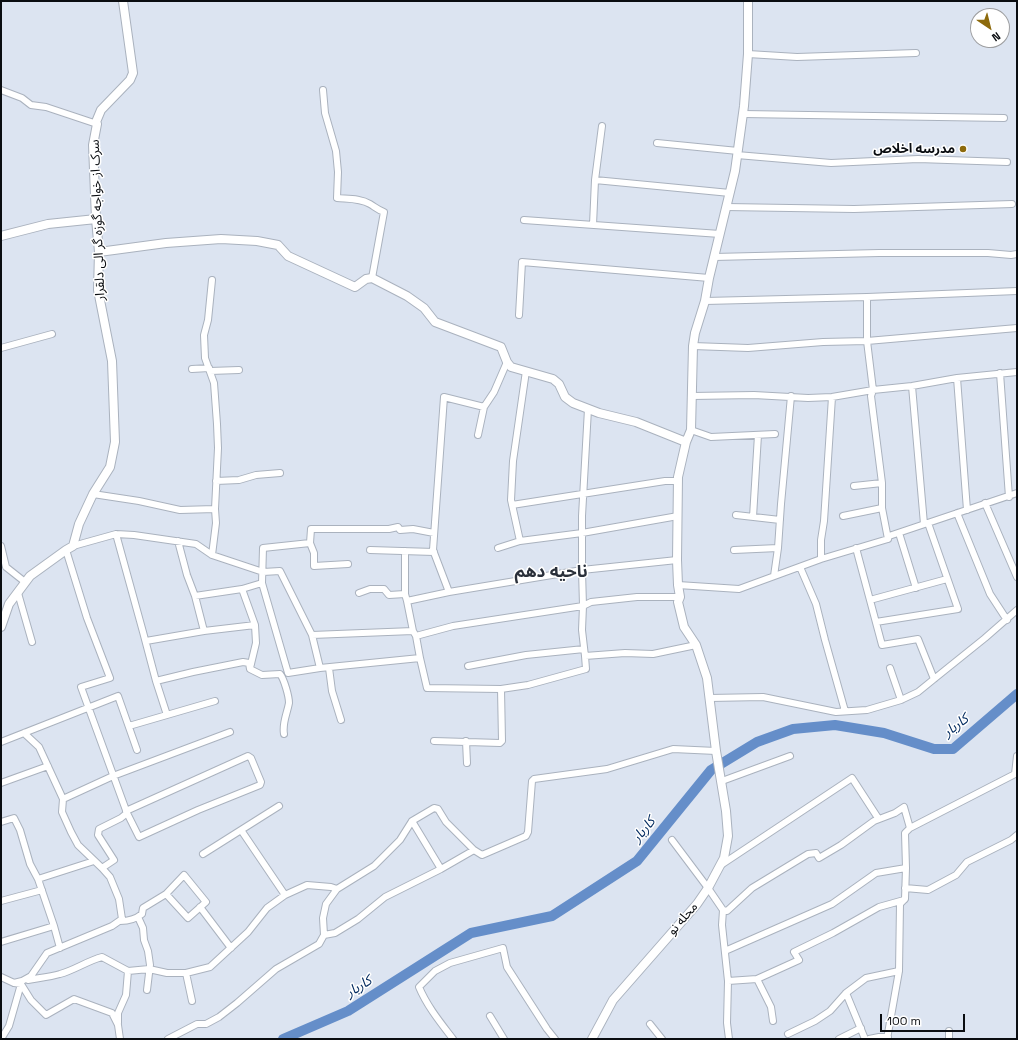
<!DOCTYPE html>
<meta charset="utf-8">
<style>
body{margin:0}
#map{position:relative;width:1018px;height:1040px;overflow:hidden;background:#dce4f1;font-family:"Space Grotesk",sans-serif}
canvas{display:block}
.frame{position:absolute;inset:0;border:2px solid #0a0d11;pointer-events:none}
.north{position:absolute;left:970px;top:8px;width:40px;height:40px;box-sizing:border-box;background:#fff;border:1px solid #9d9ea0;border-radius:50%;rotate:145deg;font-size:11px;font-weight:700;line-height:16px;text-align:center;color:#0a0d11}
.north::after{content:'';display:block;margin:auto;width:14px;height:18px;background:#8d6a0c;clip-path:polygon(50% 0,100% 100%,50% 72%,0 100%)}
.scale{position:absolute;left:880px;top:1014px;width:85px;height:18px;box-sizing:border-box;border:2px solid #0a0d11;border-top:0;padding-left:5px;font-size:12px;line-height:14px;white-space:nowrap;color:#0a0d11;-webkit-text-stroke:3px #fff;paint-order:stroke}
</style>
<div id="map">
<canvas width="1018" height="1040"></canvas>
<div class="frame"></div>
<div class="north">N</div>
<div class="scale">100 m</div>
</div>
<script>
const ctx = document.querySelector('canvas').getContext('2d');
ctx.lineJoin = 'round';
function strokePath(path, color, width, dash) {
  ctx.strokeStyle = color;
  ctx.lineWidth = width;
  ctx.lineCap = dash ? 'butt' : 'round';
  ctx.setLineDash(dash || []);
  ctx.stroke(path);
}
function write(font, color, halo, rows, align = 'center') {
  ctx.font = font + ' "Space Grotesk","Noto Sans Arabic",sans-serif';
  ctx.lineWidth = 3;
  ctx.setLineDash([]);
  ctx.textBaseline = 'middle';
  ctx.strokeStyle = halo;
  ctx.fillStyle = color;
  for (const [text, x, y, turn = 0] of rows) {
    ctx.save();
    ctx.translate(x, y);
    ctx.rotate((+turn || 0) * Math.PI / 180);
    ctx.textAlign = isNaN(turn) ? turn : align;
    if (halo) ctx.strokeText(text, 0, 0);
    ctx.fillText(text, 0, 0);
    ctx.restore();
  }
}
strokePath(new Path2D(`
 M283,1039L348,1011L471,933L552,916L637,861L711,770L757,742L793,729L835,725L884,733L934,749H953L1017,694`), '#658ec9', 10);
const minor = new Path2D(`
 M748,54L797,57L916,53
 M1,90L22,98L31,105L46,107L97,124
 M323,90L325,113L336,151L338,172L337,198C348,199 360,198 370,204C375,207 378,210 384,212L372,278
 M743,114L1004,118
 M657,143L738,151
 M737,155L831,163L918,159L1007,162
 M595,180L730,193
 M726,207L854,209L1012,204
 M524,220L720,234
 M593,225L595,180L602,126
 M714,257L879,253H988L1011,255L1017,254
 M212,280L208,320L204,335L205,358L214,383L217,424L218,448L215,509
 M867,297V341L873,390L871,396L882,483V508L888,539
 M705,301L867,297L1017,291
 M519,315L522,262L709,278
 M693,346L748,348L823,342L867,341L1017,328
 M1,348L52,334
 M192,369L209,368
 M210,371L239,370
 M1000,373L1009,497
 M957,378L967,510
 M912,386L924,524
 M692,396L754,395L808,398L832,397L873,390L912,386L957,378L1017,372
 M691,430L711,437L775,434
 M478,435L484,407
 M216,481L239,480L256,475L280,473
 M854,486L882,483
 M93,494L139,501L180,510L215,509L216,523L212,555
 M985,503L1017,577
 M512,505L665,481H678
 M957,513L990,594L1007,620
 M736,515L780,520
 M843,516L882,508
 M753,517L758,435
 M899,533L916,588
 M116,534L143,632L156,681L167,715
 M178,541L187,575L195,596L204,631
 M520,541L511,500L513,461L526,371
 M310,543L314,553V566L348,564
 M1,546L6,567L25,582
 M73,546L116,534L134,535L196,544L212,555L263,572L280,571L312,635L320,668L420,658L416,636L413,631L407,601L449,592L582,570L677,560
 M498,548L520,541L582,533L678,516
 M856,548L882,645L918,639L934,679
 M66,550L87,618L110,678L81,687L127,813L139,837L198,810L260,785L261,782L251,758L248,756L126,811
 M370,550L434,552
 M734,550L778,548
 M405,551V594
 M821,559V540L824,521L832,397
 M800,567L816,604L825,640L845,711
 M774,576L778,548L781,504L791,396
 M678,585L739,589L821,559L888,539L889,536L1017,493
 M242,589L255,625L256,643L250,668
 M449,592L433,550L444,397L484,407L494,392L507,362
 M18,593L32,642
 M359,593L370,589H384L389,595L405,594L407,601
 M195,596L242,589L262,583
 M870,600L947,579
 M876,622L958,609L928,523
 M312,635L413,631
 M416,636L453,626L583,606L591,602L637,597H680
 M146,641L204,631L255,625
 M585,656L582,630L583,606L582,570V516L588,409
 M420,658L427,688L501,689L528,685L586,669L585,656L625,653L653,654L696,645
 M468,666L526,655L584,649
 M320,668L288,673L262,583L263,548L310,543L311,529H389L398,527L400,530L413,529L434,533
 M329,668L332,691L341,720
 M890,668L901,700
 M156,681L193,672L243,662L249,663L250,669L262,675L280,674C284,679 289,696 289,703C287,714 282,723 284,734
 M709,698L763,697L836,712L867,710L901,700L918,692L934,679L985,638L1017,610
 M129,726L215,701
 M24,733L39,747L63,799
 M434,741L500,743L502,741L501,689
 M466,741L467,763
 M1,742L118,696L137,750
 M722,781L790,756
 M1,783L48,766
 M412,821L441,869
 M1,822L14,818L20,830L30,864L38,879L54,926L60,948
 M241,830L285,895
 M672,840L708,888L723,910L722,925L728,981L727,1023L729,1039
 M203,854L279,806
 M721,865L852,778L878,818
 M102,868L114,860L98,835L99,829L121,818L127,813
 M38,879L94,861
 M905,888L928,890L956,875L967,862L1011,840L1017,835
 M1,901L42,890
 M200,907L231,948
 M723,910L727,911L752,888L808,854L816,853L819,858L841,845L874,821L895,813L904,807L910,828
 M138,917L143,928L144,940L148,951L150,965L147,990
 M120,921C128,921 136,919 142,914L143,908L166,894L184,875L206,902L188,918L166,894
 M324,935L323,918L326,904L337,889L374,866L400,840L412,821L434,808L438,809L446,822L474,850
 M1,942L54,926
 M725,951L832,904L876,873L906,868
 M186,973L192,1001
 M1,977L14,983L21,984L31,1000L46,1015L74,999L112,1013L118,1025L120,1039
 M757,979L771,1007L773,1021
 M28,980C39,978 50,977 60,974C75,970 87,961 102,957L128,971L149,969L167,973H186L210,967L248,932L267,908L285,895L307,885L331,887L337,889
 M728,981L757,979L799,960L794,952L833,933L879,907L904,900
 M14,983L22,981L31,976L47,953L112,926L122,919L119,899L110,877L102,868L78,845L71,832L62,812L63,799L113,776L230,732
 M846,993L865,1039
 M490,1016L504,1039
 M118,1023V1013L126,995L128,971
 M650,1024L662,1039
 M788,1034L815,1021L830,1011L846,993L866,978L899,971
 M1,1039L9,1026L21,984
 M168,1039L197,1024H206L219,1017L237,1003L276,969L319,944L324,935L335,933L358,919L385,897L441,869L474,850L482,855L526,836L528,832L532,781L534,779L607,769L673,749L716,751
 M453,1039C440,1022 427,1006 419,987L435,971L450,963L503,948L507,967L547,1029L555,1039
 M839,1039L861,1028
 M869,1039L879,1037H888
 M887,1039L899,971L900,904L905,899L906,868L905,833L910,828L1015,774L1017,756
 M949,1039V1031`);
const tertiary = new Path2D(`
 M1,236L48,224L96,219
 M99,252L166,243L221,239L257,241L278,245L288,256L355,287L366,279L372,278L407,296L424,308L435,322L501,347L507,362L511,367L553,379L559,384L565,397L573,403L599,413L636,422L686,442
 M1,627L9,604L30,576L66,550L73,546L79,524L93,494L110,467L115,442L112,361L98,290L99,252L96,219L93,145L97,124L96,122L101,110L130,80L133,73L123,1
 M592,1039L613,1000L697,904L708,888L724,858L728,836L726,811L716,751L707,678L696,645L684,627L678,602L680,597L678,585L677,560L678,477L686,442L691,430L693,346L695,333L705,301L709,278L735,171L744,106L748,54V1`);
strokePath(minor, '#aab2be', 8);
strokePath(tertiary, '#aab2be', 10);
strokePath(minor, '#fff', 6);
strokePath(tertiary, '#fff', 8);
for (const [x, y, r, color] of [
 [963,149,4,"#8d6a0c"]
]) {
  const dot = new Path2D();
  dot.arc(x, y, r, 0, 2 * Math.PI);
  ctx.fillStyle = color;
  ctx.fill(dot);
  strokePath(dot, '#fff', 1.5);
}
write('bold 13px', '#0a0d11', '#fff', [
 ["مدرسه اخلاص",955,149]
], 'right');
write('13px', '#0a0d11', '#fff', [
 ["سرک از خواجه گوزه گر الی دلقرار",98,220,-92],
 ["محله نو",683,919,-49]
]);
write('italic 14px', '#01295e', '#fff', [
 ["کاربار",956,726,-37],
 ["کاربار",644,830,-50],
 ["کاربار",359,987,-32]
]);
write('bold 17px', '#2a303a', '#fff', [
 ["ناحیه دهم",551,572]
]);
</script>
